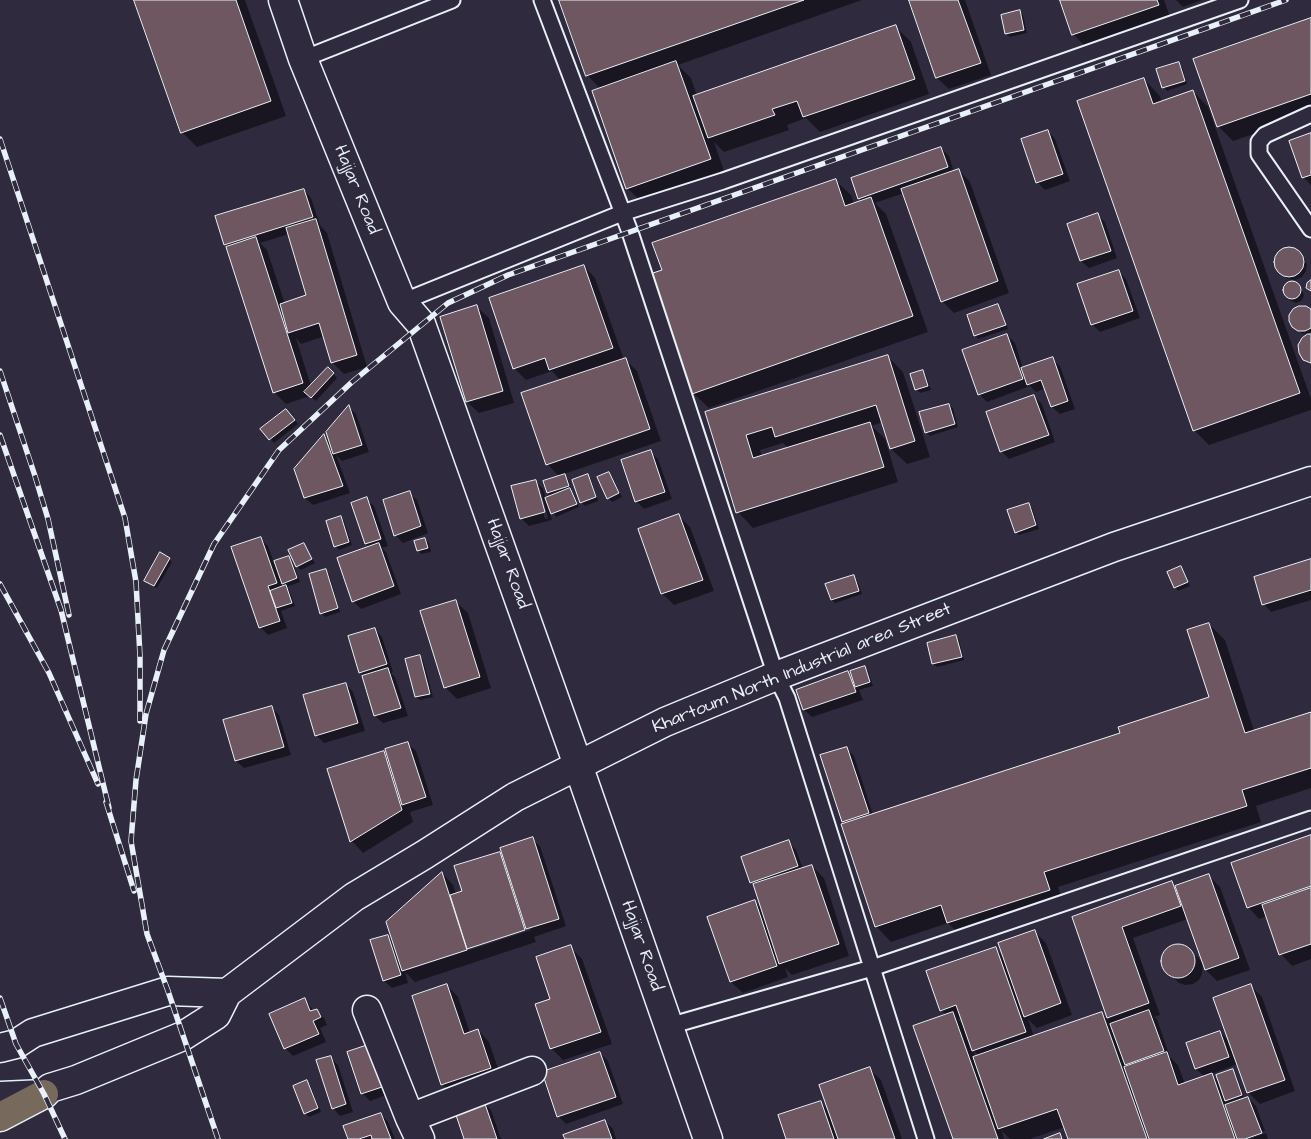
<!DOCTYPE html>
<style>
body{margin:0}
canvas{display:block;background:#2f2a3d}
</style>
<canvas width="1311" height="1139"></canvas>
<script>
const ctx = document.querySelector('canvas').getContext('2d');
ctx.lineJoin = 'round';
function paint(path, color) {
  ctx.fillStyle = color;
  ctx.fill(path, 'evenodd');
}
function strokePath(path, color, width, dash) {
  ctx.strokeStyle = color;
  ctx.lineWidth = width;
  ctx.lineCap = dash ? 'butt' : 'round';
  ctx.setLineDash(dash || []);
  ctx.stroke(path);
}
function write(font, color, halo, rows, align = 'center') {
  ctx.font = font + ' "Architects Daughter",sans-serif';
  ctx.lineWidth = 4.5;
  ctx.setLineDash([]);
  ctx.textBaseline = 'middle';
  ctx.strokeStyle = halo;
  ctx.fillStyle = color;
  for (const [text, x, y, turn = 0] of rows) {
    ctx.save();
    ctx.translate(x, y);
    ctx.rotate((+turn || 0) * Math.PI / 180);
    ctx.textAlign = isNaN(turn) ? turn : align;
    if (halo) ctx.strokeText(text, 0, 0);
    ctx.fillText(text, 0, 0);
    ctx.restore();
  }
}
paint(new Path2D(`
 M135,0H245L286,116L197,147L182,132Z
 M561,0H862L678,65L691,78L697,96L896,27L911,42L929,94L820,132L806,118L787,125L789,130L724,152L714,142L725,174L643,203L627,188L601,89L587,75Z
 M911,0H965L991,75L949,89L937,78Z
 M1061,0H1164L1170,17L1085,46L1073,34Z
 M1176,0H1202L1183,7Z
 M1019,12L1023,15L1027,33L1010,37L1006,33Z
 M1311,20V114L1233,141L1218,126Z
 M1178,64L1182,67L1187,84L1167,91L1164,87Z
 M1144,79L1159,95L1162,102L1193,91L1208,107L1311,399V410L1209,445L1194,430Z
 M1048,131L1055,139L1070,181L1045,190L1037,182Z
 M1311,134V185L1303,177Z
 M941,148L949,156L954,172L959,170L970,182L1009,293L954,313L942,301L904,193L875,203L886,214L928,332L709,408L693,393L663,271L835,180L851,195L854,204L862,201L859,198Z
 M304,190L311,198L320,225L327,233L367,367L344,374L332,362L325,336L301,344L296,338L311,386L328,368L337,378L316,401L310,396L286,404L274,392L229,247L225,244ZM289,234L308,296L285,304L267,250L260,243Z
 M1097,215L1105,222L1117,258L1089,268L1081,261Z
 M1286,248L1294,249L1300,253L1307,264L1306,271L1302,277L1295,280L1288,279L1282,275L1278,271L1275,264L1276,257L1280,251Z
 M584,266L595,278L624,360L625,359L637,371L661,441L564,474L568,479L572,490H570L573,493L579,507L556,517L550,507L548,508L552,520L529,526L522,519L513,487L535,481L543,489L546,499L552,497L548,493L560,477L547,464L561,381L552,371L526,380L514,368ZM537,488H540L548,518L545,519Z
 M1118,271L1126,279L1140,318L1100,332L1092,324Z
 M1291,282L1296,283L1303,292L1304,296L1301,301L1296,303L1291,301L1284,293V288L1287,284Z
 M998,305L1001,309L1008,329L978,339L975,335Z
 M477,307L489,318L514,403L479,413L467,402Z
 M1311,311V333L1303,334L1293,327Z
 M1007,335L1015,343L1023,369L1052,359L1060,366L1075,409L1060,414L1052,407L1046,388L1036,392L1030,386L987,402L979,394Z
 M888,357L903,372L930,457L907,464L891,449L883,422L872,426L885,439L898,482L753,528L738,512L706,413ZM783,443L789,449L762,457L760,450Z
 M923,371L926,375L931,390L920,393L916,389Z
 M1034,397L1042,404L1055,442L1009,459L1001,451Z
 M949,405L953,408L958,427L930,436L926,432Z
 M349,407L356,414L369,452L342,461L336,455L350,493L313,505L305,498L325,436L330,441Z
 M290,414L298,424L274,443L262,430Z
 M650,452L658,459L672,499L644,509L636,501Z
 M609,473L612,477L622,497L612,502L608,498Z
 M587,476L591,479L598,501L585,506L581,502Z
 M409,493L417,500L428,533L403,543L396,536L385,501Z
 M366,499L374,506L388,546L382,548L386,552L401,594L361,609L353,601L370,548L366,544L352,503Z
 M1028,505L1032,508L1039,529L1019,535L1016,532Z
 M678,515L690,527L714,591L674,605L663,594L639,529Z
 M340,518L344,521L352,545L339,550L335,546Z
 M261,539L268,546L274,563L289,557L292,561L300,582L286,587L289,590L295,606L281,611L287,628L268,635L260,627ZM280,581L286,587L283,588Z
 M425,539L429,543L431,552L421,554L418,550Z
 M303,544L315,563L301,570L297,566Z
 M169,559L172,562L157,588L149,584L146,581Z
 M1311,561V600L1271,612L1264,604Z
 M1181,567L1184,571L1190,586L1178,591L1175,587Z
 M325,570L329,574L340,612L325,617L321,613Z
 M853,577L857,580L862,594L835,603L832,600Z
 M456,602L468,613L491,688L457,699L445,687Z
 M1209,624L1225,640L1254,731L1311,713V788L1256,806L1261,822L1058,887L1064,905L963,938L948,923L891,942L876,926L845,824L843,822L822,756L846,748L854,756L873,815L1122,734L1211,698Z
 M375,629L382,637L393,672L391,673L395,677L408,716L383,723L375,716L363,677H365L360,672Z
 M956,637L959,640L964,660L937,667L933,664Z
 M420,657L423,660L433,697L420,700L416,697L407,660Z
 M864,668L868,671L873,686L859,690L863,700L812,717L804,710L797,690L848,673L853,678Z
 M346,684L353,692L365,731L324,743L316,735Z
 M271,707L279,715L291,755L244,768L236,761L224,721Z
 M408,744L416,751L433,805L410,812L413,822L363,853L352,841L329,769L383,752L389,757Z
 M1311,836V959L1292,966L1281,954L1267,916L1259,919L1248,907Z
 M532,839L540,846L566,926L534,937L536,942L415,982L405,972L408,983L392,988L384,981L388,936L394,942L442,873L453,885L456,894L464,891L499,853L504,858ZM531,927V930L408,970V968Z
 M788,842L796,850L803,869L812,866L824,878L849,956L792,975L785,968L788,977L743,993L731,982L755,902L763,910L755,886L751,882Z
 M1209,876L1220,887L1250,970L1217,981L1206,970L1188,919L1133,938L1160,1015L1154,1017L1157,1019L1170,1057L1178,1065L1185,1084L1205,1077L1196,1069L1187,1044L1220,1032L1231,1043L1251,986L1262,997L1295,1091L1260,1104L1248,1092L1238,1064L1211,1074L1221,1084L1233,1071L1236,1074L1245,1099L1248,1098L1256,1106L1265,1131L1242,1139H1069L1065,1127L1030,1139H1010L1002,1131L1004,1139H954L947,1016L941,1010L995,948L1004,957L1035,932L1046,943L1072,1015L1037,1028L1028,1019L1034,1037L1102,1013L1109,1021L1073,918L1172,883L1177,887ZM962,1018L964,1026L958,1019ZM973,1050L979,1056L976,1058Z
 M1180,945L1187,947L1203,963L1202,974L1199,980L1193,984L1185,985L1179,983L1165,969L1162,963L1163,956L1167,950L1173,946Z
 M570,947L582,959L612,1044L563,1060L551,1048L552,999Z
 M447,985L458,997L470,1033L478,1030L489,1042L502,1080L454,1096L442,1084Z
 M304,999L314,1011L316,1010L324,1018L327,1025L320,1028L326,1042L293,1056L285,1048Z
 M367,1046L389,1094L370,1101L362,1093Z
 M600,1053L608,1061L623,1104L566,1124L558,1116Z
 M330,1057L338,1065L353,1112L340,1116L333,1108Z
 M869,1069L881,1080L902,1139H787L820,1102L830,1112Z
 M307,1082L310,1085L321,1112L309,1117L305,1113Z
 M484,1103L491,1110L501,1139H465Z
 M381,1114L388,1122L395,1139H350Z
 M605,1121L613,1129L616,1139H566Z
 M1266,1133L1268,1139H1249Z`), '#0007');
const building = new Path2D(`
 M134,0H236L271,101L181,133Z
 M559,0H804L586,76Z
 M909,0H958L981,63L936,78Z
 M1060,0H1157L1159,5L1072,35Z
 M1020,10L1024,30L1005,34L1001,15Z
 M1311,18V94L1217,127L1193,59Z
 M896,25L915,79L803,117L797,101L772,109L775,115L708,138L693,96Z
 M676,61L711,159L626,189L592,91Z
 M1179,62L1185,81L1162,88L1156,69Z
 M1144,78L1153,104L1193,90L1300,393L1193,431L1077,101Z
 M1048,130L1063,174L1036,183L1021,139Z
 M1311,133V175L1302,178L1289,141Z
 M941,147L948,167L858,199L851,178Z
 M959,169L998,281L941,302L901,189Z
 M836,179L845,206L871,197L913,316L692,394L650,274L662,270L652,243Z
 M304,189L313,217L224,245L215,216Z
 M1098,213L1111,251L1080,261L1067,224Z
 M316,219L357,355L331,363L319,323L288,333L280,304L306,295L286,228Z
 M256,237L303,383L273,393L226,247Z
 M1274 262a15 15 0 1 1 30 0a15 15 0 1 1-30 0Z
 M584,265L613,348L549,370L545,358L513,369L489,298Z
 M1119,270L1133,311L1091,325L1077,284Z
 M1311,280V291L1306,288L1307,283Z
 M1283 290a9 9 0 1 1 18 0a9 9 0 1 1-18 0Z
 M998,304L1006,325L974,336L967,315Z
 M477,305L503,391L466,402L440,317Z
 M1299,306H1306L1311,309V328L1305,331H1298L1292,327L1289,321V315L1293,309Z
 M1007,334L1023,379L978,395L962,350Z
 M1308,334H1311V363L1303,360L1299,353L1298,345L1302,338Z
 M888,355L915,441L890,449L876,405L775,437L772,427L746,435L753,458L870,422L884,467L736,513L705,412Z
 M1053,357L1068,401L1051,407L1041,380L1027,385L1021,368Z
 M626,358L650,429L546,465L521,393Z
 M328,367L334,373L311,398L304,392Z
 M923,370L928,386L915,390L910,374Z
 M1034,395L1049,435L1000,452L986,412Z
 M949,404L955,424L925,433L919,412Z
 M349,405L362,445L333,454L326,432Z
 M286,409L295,420L269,440L260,429Z
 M324,434L343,486L304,498L294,469Z
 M651,450L665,492L635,502L621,460Z
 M609,472L619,493L607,499L597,477Z
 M565,474L569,486L547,493L543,481Z
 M588,474L596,497L580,503L572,480Z
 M536,480L545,512L520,519L511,486Z
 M570,488L577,504L551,514L545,498Z
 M410,491L421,526L394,536L383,500Z
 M367,497L381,539L365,544L351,503Z
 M1029,503L1036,525L1015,533L1007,510Z
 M679,514L703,580L661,594L638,529Z
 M341,516L349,542L334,547L326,521Z
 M261,537L277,583L268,586L280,621L259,628L231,547Z
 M425,538L428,548L417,551L414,541Z
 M304,543L312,559L296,567L288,550Z
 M379,543L394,586L352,602L337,558Z
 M160,552L170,558L154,586L144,581Z
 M289,556L297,578L282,584L274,561Z
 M1311,559V590L1262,605L1254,577Z
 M1181,566L1188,582L1174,588L1167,572Z
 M326,569L338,608L320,614L309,574Z
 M854,575L859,591L831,600L825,584Z
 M286,585L292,603L276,608L270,591Z
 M456,600L480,677L444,688L420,611Z
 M1209,623L1245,733L1311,712V768L1242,790L1247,806L1044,872L1050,890L947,923L941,905L875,927L841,824L1120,733L1118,727L1209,697L1187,630Z
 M375,628L387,664L359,673L348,636Z
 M956,635L962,657L932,664L927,643Z
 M420,655L430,694L415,697L405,659Z
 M865,666L870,682L855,687L850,671Z
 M388,668L401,708L374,716L362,676Z
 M848,671L856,692L803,710L796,690Z
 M346,683L358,723L315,736L303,695Z
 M272,706L284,747L235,761L223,720Z
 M408,742L426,797L402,805L385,749Z
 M847,747L869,813L842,822L820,755Z
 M384,751L402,810L350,842L327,769Z
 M1311,835V886L1247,908L1231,863Z
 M533,837L559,919L526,929L500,848Z
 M789,840L798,866L750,883L741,857Z
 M500,852L525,930L467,949L450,895L462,891L454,866Z
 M812,865L839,944L779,964L753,884Z
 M442,872L467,950L402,971L386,922Z
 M1209,874L1239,958L1205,970L1175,886Z
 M1172,881L1181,906L1122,927L1149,1003L1107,1018L1072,917Z
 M1311,888V944L1279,955L1262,905Z
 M755,900L777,966L730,982L707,917Z
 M1035,930L1061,1003L1024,1017L998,943Z
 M388,935L401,975L383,981L370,940Z
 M1161 961a17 17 0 1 1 34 0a17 17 0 1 1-34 0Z
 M571,945L601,1032L550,1049L535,1004L550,999L536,957Z
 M996,947L1026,1032L972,1051L956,1005L940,1011L926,971Z
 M447,984L464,1034L478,1029L491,1068L441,1085L412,996Z
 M1251,984L1285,1080L1247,1093L1213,998Z
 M305,998L310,1011L317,1009L321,1017L313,1021L319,1034L284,1049L269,1014Z
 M1149,1010L1164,1051L1125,1065L1110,1024Z
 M953,1012L998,1139H953L913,1026Z
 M1102,1012L1147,1139H1068L1057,1109L998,1129L973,1057Z
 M1220,1031L1229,1057L1195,1069L1186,1043Z
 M368,1045L382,1087L361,1094L347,1052Z
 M600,1052L616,1097L557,1117L542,1072Z
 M1167,1052L1178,1085L1212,1073L1235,1139H1149L1124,1067Z
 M331,1056L346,1104L332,1109L316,1060Z
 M870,1067L895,1139H838L819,1085Z
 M1233,1069L1242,1095L1225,1101L1216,1075Z
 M307,1080L318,1108L304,1114L293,1086Z
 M1248,1097L1262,1133L1245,1139H1237L1225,1105Z
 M484,1101L497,1139H464L455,1112Z
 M821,1101L834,1139H786L778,1115Z
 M381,1113L391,1139H372L371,1135L359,1139H348L343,1126Z
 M605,1120L612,1139H565L563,1135Z
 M1060,1133L1062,1139H1044Z`);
paint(building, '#6e5760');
strokePath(building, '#e8f1f8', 1);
const service = new Path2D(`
 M542,0L630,232L776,676L787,698L926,1139
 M303,59L452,0
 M1311,114L1265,135L1259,142V154L1311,229
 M402,302L622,213L723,181L1240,0
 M669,1026L872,968L1311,819`);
const minor = new Path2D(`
 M367,1010L410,1118L420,1139
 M410,1118L532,1071`);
const tertiary = new Path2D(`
 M283,0L303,59L402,302L421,324L578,765L708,1139
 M0,1048L16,1044L33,1033L168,991L227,993
 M0,1096L44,1094L50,1088L76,1080L183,1036L216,1015L227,993L354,897L424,855L515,797L665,722L776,676L1114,547L1311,481`);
const primary = new Path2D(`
 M0,1117L44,1094`);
strokePath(service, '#e8f1f8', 19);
strokePath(minor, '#e8f1f8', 31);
strokePath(tertiary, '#e8f1f8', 31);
strokePath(primary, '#e8f1f8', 31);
strokePath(service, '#2f2a3d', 15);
strokePath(minor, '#2f2a3d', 28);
strokePath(tertiary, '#2f2a3d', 28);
strokePath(primary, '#77695c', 28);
const rail = new Path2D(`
 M0,139L125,518L136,582L140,656V721
 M0,371L35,476L48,519L69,615
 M0,435L61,610L109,808
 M0,584L49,673L98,784
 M106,802L134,891
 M0,998L16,1044L44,1094L65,1139
 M218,1139L168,991L147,934L131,841L136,780L146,714L164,650L214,544L279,450L352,382L448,303L508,275L1286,0`);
strokePath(rail, '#e8f1f8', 5.5);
strokePath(rail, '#2f2a3d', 4, [11]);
write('18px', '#e8f1f8', '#2f2a3d', [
 ["Hajjar Road",356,190,68],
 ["Hajjar Road",507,564,70],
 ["Khartoum North Industrial area Street",802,669,-22],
 ["Hajjar Road",641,946,71]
]);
</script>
